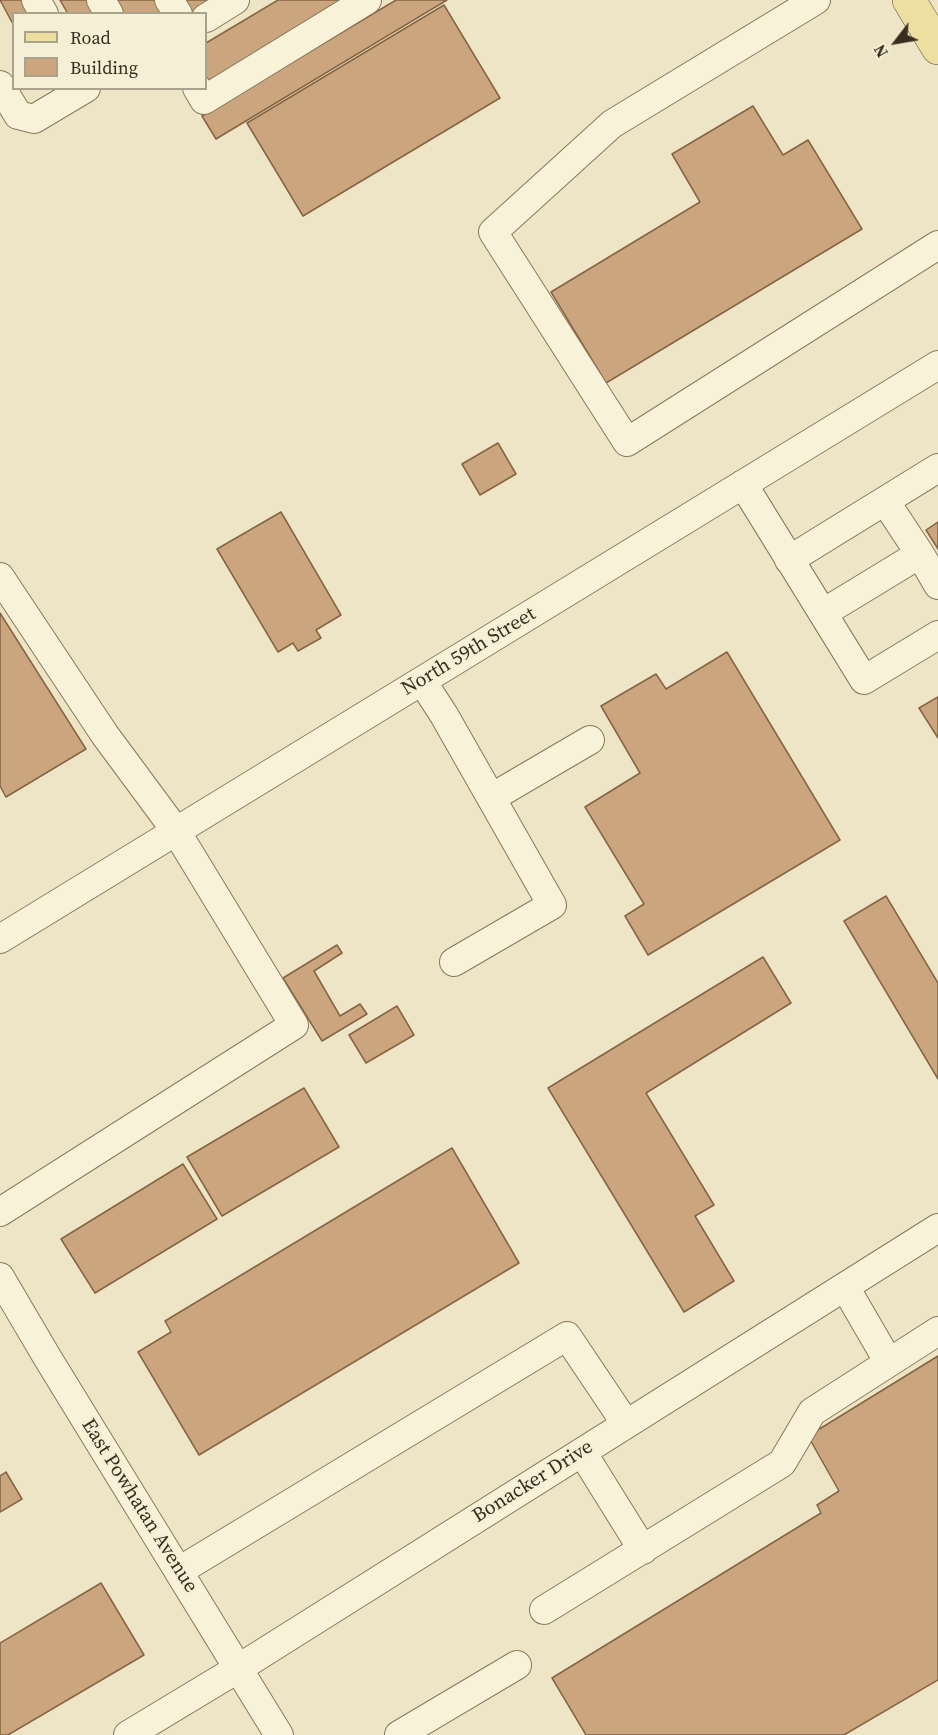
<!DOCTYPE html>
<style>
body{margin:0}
#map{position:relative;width:938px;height:1735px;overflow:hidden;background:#ede5c6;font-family:"Source Serif 4",serif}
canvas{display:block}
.legend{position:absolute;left:12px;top:12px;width:195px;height:78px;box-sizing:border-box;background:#f5efd5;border:2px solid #a9a28c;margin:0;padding:8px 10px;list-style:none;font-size:18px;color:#382e1f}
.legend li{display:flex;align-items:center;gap:12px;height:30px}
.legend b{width:30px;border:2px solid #a9a28c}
.north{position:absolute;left:866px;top:12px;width:60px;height:60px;-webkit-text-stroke:4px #f5efd5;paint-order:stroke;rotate:239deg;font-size:16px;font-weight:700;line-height:24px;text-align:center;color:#382e1f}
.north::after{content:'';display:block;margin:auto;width:21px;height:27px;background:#382e1f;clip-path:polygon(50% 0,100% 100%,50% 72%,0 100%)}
</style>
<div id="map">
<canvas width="938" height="1735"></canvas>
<ul class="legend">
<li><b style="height:8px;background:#eede9f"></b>Road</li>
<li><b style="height:16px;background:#caa57d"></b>Building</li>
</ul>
<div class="north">N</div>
</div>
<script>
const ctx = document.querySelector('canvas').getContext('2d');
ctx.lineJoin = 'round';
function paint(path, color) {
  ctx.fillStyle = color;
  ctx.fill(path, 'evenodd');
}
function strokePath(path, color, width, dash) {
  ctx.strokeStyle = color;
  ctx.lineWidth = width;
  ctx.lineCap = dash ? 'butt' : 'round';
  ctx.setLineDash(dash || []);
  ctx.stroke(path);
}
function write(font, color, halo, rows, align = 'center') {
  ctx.font = font + ' "Source Serif 4",serif';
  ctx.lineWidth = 5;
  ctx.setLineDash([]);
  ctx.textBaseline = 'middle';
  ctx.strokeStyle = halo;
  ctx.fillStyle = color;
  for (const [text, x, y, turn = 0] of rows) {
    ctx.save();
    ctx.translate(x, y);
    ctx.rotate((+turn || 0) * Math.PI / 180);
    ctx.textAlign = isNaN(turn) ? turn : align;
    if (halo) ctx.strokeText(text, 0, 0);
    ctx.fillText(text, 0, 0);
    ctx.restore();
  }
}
const building = new Path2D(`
 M0,0H23L31,14H14V26Z
 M60,0H92L101,14H68Z
 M115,0H157L165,14H123Z
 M178,0H221L201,14H186Z
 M278,0H348L208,82L206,78V43Z
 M396,0H447L216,139L202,116Z
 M444,5L500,98L303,216L247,123Z
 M753,106L783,155L808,140L862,229L606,383L551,292L700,202L672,154Z
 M498,443L516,474L480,495L462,464Z
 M281,512L341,615L316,630L321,638L298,651L293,643L278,652L217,549Z
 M938,522V549L926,530Z
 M0,613L86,749L6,797L0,786Z
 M727,652L840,840L648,955L625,916L644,904L585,807L640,773L601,706L656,674L666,689Z
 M938,697V738L919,708Z
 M886,896L938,983V1079L844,921Z
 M337,945L342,953L314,971L340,1016L360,1004L367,1014L322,1041L283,978Z
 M763,957L791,1003L646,1093L714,1205L695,1216L734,1281L684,1312L548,1088Z
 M397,1006L414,1035L366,1063L349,1035Z
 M304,1088L339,1147L222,1216L187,1157Z
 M452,1148L519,1263L199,1455L138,1352L171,1332L165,1321Z
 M183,1164L217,1219L95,1293L61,1239Z
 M938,1356V1680L844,1735H586L552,1678L821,1513L817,1505L839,1491L808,1436Z
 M6,1472L22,1499L0,1512V1476Z
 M101,1583L144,1655L8,1735H0V1643Z`);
paint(building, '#caa57d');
strokePath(building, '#866443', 1.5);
const minor = new Path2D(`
 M36,0L44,14
 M101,0L109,14
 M169,0L178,14
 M816,0L612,124L493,232L627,442L938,245
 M206,18L235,0
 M0,85L18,115L34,119L86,88
 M197,88L204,100L367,0
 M743,484L864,680L938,635
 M920,554L938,585
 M789,560L938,468
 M0,577L105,735L176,831L294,1025L0,1212
 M823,613L920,554L885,501
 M422,681L444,715L552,905L454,962
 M491,798L590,740
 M0,939L938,365
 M0,1277L47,1357L279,1735
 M845,1287L888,1361
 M582,1452L643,1550
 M179,1571L567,1336L626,1424
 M544,1610L782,1463L812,1412L938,1331
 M128,1735L239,1668L938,1228
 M399,1735L517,1665`);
const major = new Path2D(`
 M909,0L938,48`);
strokePath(minor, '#88785c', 30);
strokePath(major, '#564530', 34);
strokePath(minor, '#f8f2d9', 28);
strokePath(major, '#eede9f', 33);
write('20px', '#382e1f', '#f5efd5', [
 ["North 59th Street",469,652,-31],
 ["Bonacker Drive",533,1482,-32],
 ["East Powhatan Avenue",139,1506,58]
]);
</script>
